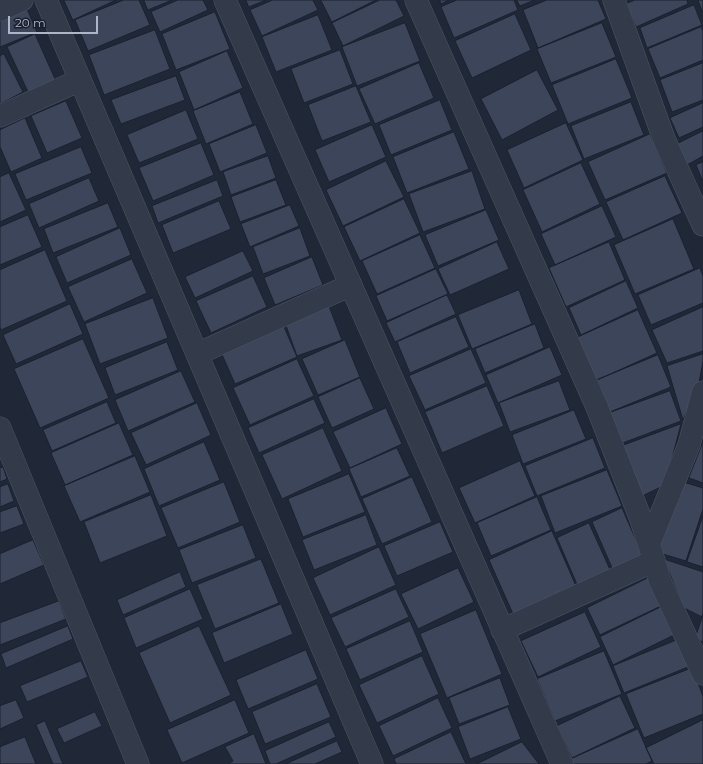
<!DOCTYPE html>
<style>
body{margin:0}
#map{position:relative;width:703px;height:764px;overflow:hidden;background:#202838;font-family:Montserrat,sans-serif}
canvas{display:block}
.scale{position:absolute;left:8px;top:16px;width:90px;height:18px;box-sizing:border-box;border:2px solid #aeb5c6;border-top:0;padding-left:5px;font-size:12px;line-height:14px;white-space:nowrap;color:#aeb5c6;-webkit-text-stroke:3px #191f2d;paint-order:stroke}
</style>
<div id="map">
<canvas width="703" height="764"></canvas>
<div class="scale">20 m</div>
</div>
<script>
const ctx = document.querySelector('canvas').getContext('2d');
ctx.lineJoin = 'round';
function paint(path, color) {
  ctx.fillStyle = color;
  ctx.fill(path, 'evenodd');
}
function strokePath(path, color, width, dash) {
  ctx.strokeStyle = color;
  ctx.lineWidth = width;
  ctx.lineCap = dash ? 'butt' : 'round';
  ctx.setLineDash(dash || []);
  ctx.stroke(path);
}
const building = new Path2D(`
 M64,0H116L73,20Z
 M124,0H139L150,25L88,51L75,20Z
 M144,0H172L148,10Z
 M178,0H203L208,10L160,32L151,12Z
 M246,0H266L249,7Z
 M273,0H313L318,10L262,36L250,10Z
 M321,0H376L332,22Z
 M380,0H396L404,16L343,46L332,23Z
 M440,0H449L441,4Z
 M457,0H514L518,10L454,38L441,7Z
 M517,0H535L520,6Z
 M547,0H598L606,19L538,48L523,10Z
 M635,0H687L688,4L636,27L626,4Z
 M700,0H703V13L698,1Z
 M694,5L702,25L647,48L640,28Z
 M27,9L37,32L0,47V20Z
 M215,12L230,49L176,70L162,34Z
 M515,14L531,50L472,78L455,41Z
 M318,15L332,50L276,72L262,37Z
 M405,23L420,61L357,86L342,47Z
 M602,23L616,57L551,83L537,49Z
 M701,27L703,31V60L660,78L648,49Z
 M155,30L170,69L104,95L89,55Z
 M35,34L56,81L29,94L7,47Z
 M340,50L353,84L304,103L291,69Z
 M227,51L243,88L194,110L179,72Z
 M4,54L23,92L0,104V56Z
 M616,59L632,98L568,124L552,85Z
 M419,63L434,98L375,124L359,89Z
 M703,63V100L672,112L660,80Z
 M537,70L558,110L502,140L481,99Z
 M176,76L185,100L121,124L111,100Z
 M356,86L371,122L322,141L308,105Z
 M240,92L253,124L206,144L193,111Z
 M440,100L452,130L391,155L379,125Z
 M66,101L82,138L47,153L31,116Z
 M631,102L644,135L584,159L571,126Z
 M703,103V127L679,138L670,118Z
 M186,110L198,139L139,163L127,135Z
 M25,118L42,158L11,172L0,147V130Z
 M566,123L583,160L524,188L507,150Z
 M256,125L267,153L220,172L209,144Z
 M372,125L386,157L329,182L315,150Z
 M703,131V156L687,165L677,144Z
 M454,132L469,169L407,193L393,157Z
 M650,134L667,173L605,200L588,162Z
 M201,143L214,175L153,201L139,168Z
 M81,147L92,173L26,200L15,174Z
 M268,156L276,178L231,195L223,172Z
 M386,161L404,197L343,226L326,190Z
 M703,162V182L696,165Z
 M581,163L600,204L542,232L523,190Z
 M472,171L485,209L423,232L409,194Z
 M9,173L26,210L0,222V177Z
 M665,176L682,213L623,240L606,202Z
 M89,178L99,201L39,228L29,204Z
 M217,180L223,196L158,223L152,206Z
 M276,180L286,205L240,222L231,197Z
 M404,199L420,233L360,261L344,227Z
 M219,201L231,229L173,253L162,225Z
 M108,203L118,227L53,253L44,229Z
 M290,205L299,226L250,247L241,224Z
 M602,206L616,237L555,265L541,234Z
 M486,210L499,240L438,266L425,235Z
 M28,215L42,247L0,265V227Z
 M673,219L694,269L635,294L614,245Z
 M120,228L131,255L67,283L56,257Z
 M300,228L310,256L263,274L253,247Z
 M420,235L435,268L377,294L362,261Z
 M497,242L509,269L450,295L438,269Z
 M609,242L625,280L566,307L549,268Z
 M45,250L67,301L1,330L0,327V270Z
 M243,251L253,271L195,298L185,277Z
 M312,257L323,285L275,305L264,278Z
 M132,259L147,293L84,322L68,287Z
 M700,268L703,276V303L651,325L638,295Z
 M436,269L448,294L387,321L376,296Z
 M253,276L267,307L211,333L196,301Z
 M626,281L638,308L581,335L569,308Z
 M519,290L532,324L472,349L458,315Z
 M447,295L456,314L395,342L386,323Z
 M153,298L168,338L100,364L85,324Z
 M70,304L83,334L16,364L3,335Z
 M329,306L342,340L297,356L285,323Z
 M703,307V351L667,363L652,330Z
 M638,310L657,353L595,381L576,338Z
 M456,317L469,347L410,373L397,342Z
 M282,322L297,357L235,384L220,350Z
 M535,324L544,348L485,373L475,349Z
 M83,339L109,398L40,428L14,369Z
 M345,340L360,377L318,395L302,359Z
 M167,342L178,370L115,395L105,368Z
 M550,347L562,375L498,403L486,375Z
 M471,349L486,383L425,410L409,376Z
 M703,354V361L699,383L683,420L667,366Z
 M658,355L671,387L610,412L597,380Z
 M297,359L314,396L250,425L233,388Z
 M181,371L195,402L128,431L115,400Z
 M360,378L374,409L332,428L318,397Z
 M559,381L570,410L510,432L499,403Z
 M487,386L504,426L442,453L425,412Z
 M670,391L681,421L620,444L609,413Z
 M314,399L325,423L259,453L248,428Z
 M107,402L116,423L52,451L43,430Z
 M197,403L211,435L146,465L131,433Z
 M386,408L402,444L350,468L333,432Z
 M574,410L586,439L523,464L512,435Z
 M119,423L133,455L65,485L51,453Z
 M681,424L665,485L638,498L619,447Z
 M323,428L342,471L282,499L262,455Z
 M593,438L605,468L537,496L525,466Z
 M204,442L220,480L159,506L144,469Z
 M703,442V483L689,478Z
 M397,448L410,476L361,497L349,469Z
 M135,456L150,492L80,522L64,486Z
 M520,461L535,496L475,523L459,488Z
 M3,467L7,479L0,482V468Z
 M607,470L622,506L555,533L541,496Z
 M349,474L365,512L303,537L288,499Z
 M412,477L432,522L382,544L362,499Z
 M680,481L703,488V509L686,561L656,552Z
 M224,482L240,522L178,548L161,508Z
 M8,484L14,501L0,507V487Z
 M151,495L167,536L100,563L84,522Z
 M537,497L551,530L491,556L477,523Z
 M17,506L24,524L0,533V512Z
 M622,508L643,556L613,570L592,522Z
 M366,515L377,545L314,570L302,540Z
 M703,516V567L687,562Z
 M440,522L453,552L397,576L384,546Z
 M589,523L612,574L579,589L557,538Z
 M243,525L256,558L192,583L179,550Z
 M552,531L576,586L513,614L489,560Z
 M33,540L44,565L0,584V554Z
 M379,547L396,585L330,615L313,578Z
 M261,559L279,603L215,629L197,585Z
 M664,559L703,572V613L702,617L684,608Z
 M458,568L474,602L418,629L401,594Z
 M180,572L186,587L123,615L117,600Z
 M648,578L661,606L600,635L587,608Z
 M190,589L203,619L136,648L124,618Z
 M396,589L409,617L345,647L331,618Z
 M59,601L66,619L0,645V623Z
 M281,604L293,634L224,663L212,633Z
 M661,607L674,635L613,665L600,637Z
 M476,610L502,674L447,698L420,634Z
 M585,612L601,647L538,677L521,641Z
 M703,615V642L695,639Z
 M410,621L423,652L360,680L346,649Z
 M68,626L73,639L6,668L1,654Z
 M199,626L231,695L170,723L139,653Z
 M682,638L693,665L624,693L613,666Z
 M306,650L318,679L248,709L236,680Z
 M604,651L622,694L555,721L537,679Z
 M422,656L439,694L377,723L359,685Z
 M81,661L88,677L27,702L20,686Z
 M692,668L703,696V714L644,738L626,694Z
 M500,678L510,705L459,724L449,698Z
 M317,684L331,717L265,744L252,712Z
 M620,696L635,728L572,758L557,726Z
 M438,698L452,728L393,756L379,726Z
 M16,700L24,718L0,729V706Z
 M235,700L249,733L182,763L167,730Z
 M508,707L521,739L470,759L458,727Z
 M95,712L102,726L64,743L57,729Z
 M703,720V764H654L646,748Z
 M45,721L63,764H53L36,725Z
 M329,722L336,737L276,764H270L265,751Z
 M638,729L652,761L646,764H573L571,759Z
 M451,732L466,764H396L394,759Z
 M254,734L266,764H228L233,761L225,747Z
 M25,737L36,764H0V747Z
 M337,741L342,752L315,764H286Z
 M522,742L539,764H477Z`);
paint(building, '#3c4559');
strokePath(building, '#1b212f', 1);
const minor = new Path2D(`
 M46,0L372,764
 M225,0L562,764
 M416,0L597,407L640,517L649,544L660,581L703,674
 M614,0L664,139L703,225
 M0,10L22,0
 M0,116L80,80
 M197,354L351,285
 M0,428L138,764
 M649,544L689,445L703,392
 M502,630L654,561`);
strokePath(minor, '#4e5564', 23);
strokePath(minor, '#333a49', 22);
</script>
